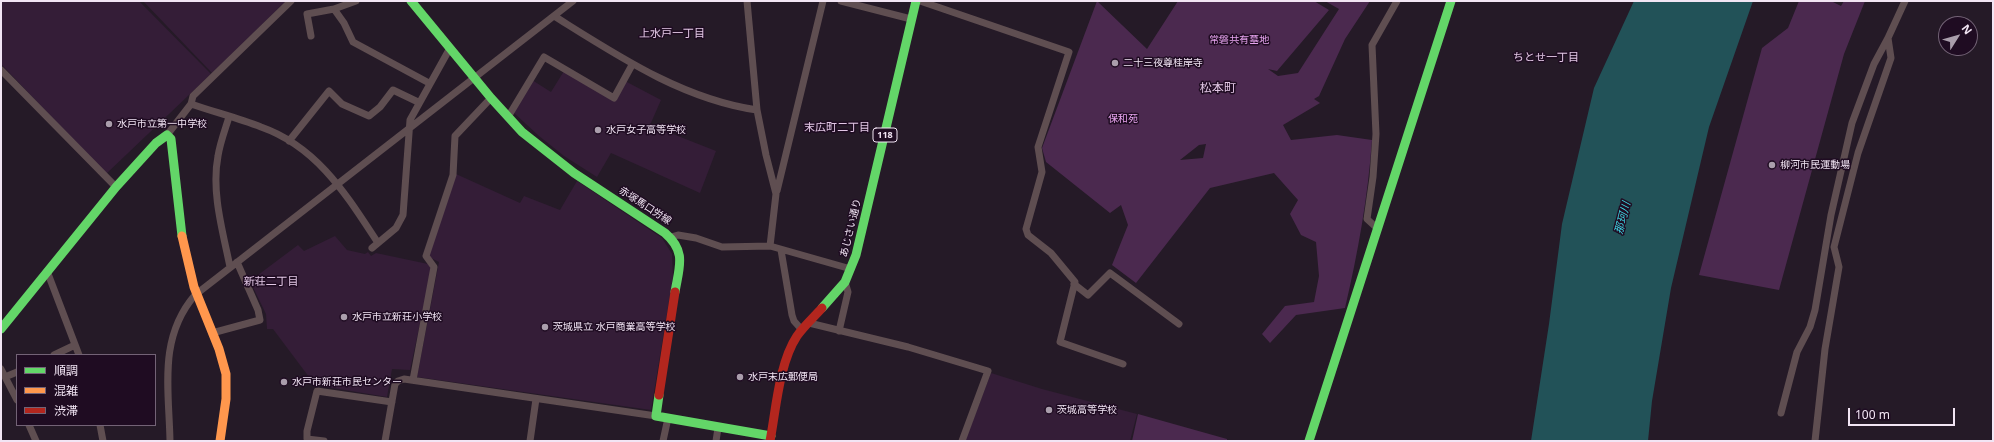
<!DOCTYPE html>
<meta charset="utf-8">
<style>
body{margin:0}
#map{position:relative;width:1994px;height:442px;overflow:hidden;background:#251a27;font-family:"Noto Sans","Noto Sans JP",sans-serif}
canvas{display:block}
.frame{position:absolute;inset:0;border:2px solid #f2e5f4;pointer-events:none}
.legend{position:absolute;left:16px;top:354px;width:140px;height:72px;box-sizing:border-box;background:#1f0c22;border:1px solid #736376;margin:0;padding:5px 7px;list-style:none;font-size:12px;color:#f2e5f4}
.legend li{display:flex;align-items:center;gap:8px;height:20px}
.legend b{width:20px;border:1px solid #736376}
.north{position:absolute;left:1938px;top:16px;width:40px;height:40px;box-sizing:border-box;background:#1f0c22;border:1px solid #736376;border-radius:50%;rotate:53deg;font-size:11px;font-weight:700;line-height:16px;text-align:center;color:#f2e5f4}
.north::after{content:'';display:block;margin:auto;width:14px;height:18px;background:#aa9eac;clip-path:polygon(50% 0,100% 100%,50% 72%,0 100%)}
.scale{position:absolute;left:1848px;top:408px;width:107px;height:18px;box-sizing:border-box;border:2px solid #f2e5f4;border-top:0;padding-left:5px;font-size:12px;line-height:14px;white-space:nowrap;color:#f2e5f4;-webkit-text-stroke:3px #1f0c22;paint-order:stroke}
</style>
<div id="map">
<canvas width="1994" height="442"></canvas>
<div class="frame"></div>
<ul class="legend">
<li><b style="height:5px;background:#63d668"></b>順調</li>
<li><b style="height:5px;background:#ff974d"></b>混雑</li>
<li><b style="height:5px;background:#b3261e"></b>渋滞</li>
</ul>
<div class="north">N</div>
<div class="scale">100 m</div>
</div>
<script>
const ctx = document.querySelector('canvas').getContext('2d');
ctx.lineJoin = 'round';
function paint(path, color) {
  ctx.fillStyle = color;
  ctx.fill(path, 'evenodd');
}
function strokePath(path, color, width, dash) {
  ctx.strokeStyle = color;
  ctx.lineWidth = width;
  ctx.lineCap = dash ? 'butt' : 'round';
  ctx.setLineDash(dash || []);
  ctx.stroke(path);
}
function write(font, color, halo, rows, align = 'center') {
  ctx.font = font + ' "Noto Sans","Noto Sans JP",sans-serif';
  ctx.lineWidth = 3;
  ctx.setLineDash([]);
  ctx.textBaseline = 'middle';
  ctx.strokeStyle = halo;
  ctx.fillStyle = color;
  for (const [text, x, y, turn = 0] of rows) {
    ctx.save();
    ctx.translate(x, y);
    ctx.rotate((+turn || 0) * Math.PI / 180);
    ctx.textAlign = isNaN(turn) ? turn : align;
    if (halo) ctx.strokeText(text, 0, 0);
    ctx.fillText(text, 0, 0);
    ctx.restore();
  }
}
paint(new Path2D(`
 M2,1H139L211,74L106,174L1,64Z
 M143,1H286L212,73Z
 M564,71L614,101L625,81L661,100L650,125L716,151L700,193L611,153L597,177L564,156L539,136L513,112L532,80L551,92Z
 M456,174L520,203L524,196L560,210L577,181L662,238L672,254L673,277L651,410L417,377L439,262L431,258L429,254Z
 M335,236L347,250L365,254L368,252L371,256L376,253L428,264L432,268L410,370L392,369L387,397L315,385L273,329H267L266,314L250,281L298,245L304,251Z
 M991,373L1042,389L1137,414L1130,441H965Z`), '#341d37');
paint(new Path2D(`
 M1097,1L1147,49L1178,1H1314L1329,10L1277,71L1268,69L1278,76L1298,73L1339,9L1325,1H1370L1345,39L1319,96L1314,99L1320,103L1283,125L1291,140L1337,135L1372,140C1368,196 1358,253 1345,308L1296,315L1270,343L1262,334L1285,306L1314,302L1319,276L1316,242L1301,235L1290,214L1298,200L1274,173L1210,188L1136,283L1112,265L1128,225L1121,205L1110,213L1046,162L1042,148ZM1206,144L1203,158L1180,160L1199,145Z
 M1799,1H1831L1841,6L1844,1H1865L1844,54L1779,290L1699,275L1762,48L1788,28Z
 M1138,414L1227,439V441H1132Z`), '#4b294f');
paint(new Path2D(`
 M1634,1H1753L1709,127L1671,288L1652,401L1648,441H1531L1549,324L1562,224L1594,88Z`), '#225258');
strokePath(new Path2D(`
 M747,1L757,110L766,155L776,194L770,246
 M841,1L911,19
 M920,1L1069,52L1038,147L1042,172L1026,229L1028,235L1051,253L1075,282L1060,342L1123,364
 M334,9L344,23L353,42L429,83
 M554,16C618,56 682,99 757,110
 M311,36L307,14L334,9L356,1
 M1,70L116,187
 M191,104C214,112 238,118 261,127C318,147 347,196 378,243
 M229,117C225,130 220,143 218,156C211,192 223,232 230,267
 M508,117L544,57L614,98L632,65
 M167,135L191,104L193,96L291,1
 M289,141L329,91L342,104L369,116L380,107L393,90L418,102
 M777,191L823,1
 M1378,229L1367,219L1373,177L1376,134L1372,45L1397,1
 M671,237L678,235L696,238L722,247L770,246L851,269
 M372,248L396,228L403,215L410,120L450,48
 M781,250L792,315L794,321L802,330
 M47,271L79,355
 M1074,284L1088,295L1110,273L1179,324
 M809,323L908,347L988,371L962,441
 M839,331L848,292L845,282
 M212,333L260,320L258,310L237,262
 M54,355L75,345
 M1,369L17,400
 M5,377L17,372
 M413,380L434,267L426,256L453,175L455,136L491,98
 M1781,413L1797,352L1810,327L1815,310L1831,215L1852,123L1874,64L1888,38
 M29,425L36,441
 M100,425L103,441
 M170,441C169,389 158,338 195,295L573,1
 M324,441L307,439V431L317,391L392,402
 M385,441L395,384L398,381L404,379L656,416
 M530,441L536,399
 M663,441L668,418
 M716,441L718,428
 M1815,441L1825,349L1839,267L1834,247L1858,153L1891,58L1888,38L1905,1`), '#5f4e51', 7);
strokePath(new Path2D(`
 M411,1L491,98L522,132L574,173L665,233C687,252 679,267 675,292
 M822,308L845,282L856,255L916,1
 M1,329L116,187L156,143L167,135L171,139L182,236
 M659,395L656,416L771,436
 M1309,441L1451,1`), '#63d668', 9);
strokePath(new Path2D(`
 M182,236L194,287L219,349L226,374V399L220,441`), '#ff974d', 9);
strokePath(new Path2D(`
 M659,395L675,292
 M770,441C776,410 779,363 797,336C804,326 814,317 822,308`), '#b3261e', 9);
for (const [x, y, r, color] of [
 [1115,63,4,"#aa9eac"],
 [109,124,4,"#aa9eac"],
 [598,130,4,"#aa9eac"],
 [1772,165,4,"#aa9eac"],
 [344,317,4,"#aa9eac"],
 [545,327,4,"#aa9eac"],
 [740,377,4,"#aa9eac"],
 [284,382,4,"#aa9eac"],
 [1049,410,4,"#aa9eac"]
]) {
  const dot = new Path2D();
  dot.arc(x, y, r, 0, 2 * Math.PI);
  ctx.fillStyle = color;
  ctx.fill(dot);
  strokePath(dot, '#1f0c22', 1.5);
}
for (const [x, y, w] of [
 [885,135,24]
]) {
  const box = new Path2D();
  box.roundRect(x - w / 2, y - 7, w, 14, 3);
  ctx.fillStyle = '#1f0c22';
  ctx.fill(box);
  strokePath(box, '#f2e5f4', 1);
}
write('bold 9px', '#f2e5f4', null, [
 ["118",885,135]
]);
write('10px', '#e7a4ef', '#1f0c22', [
 ["常磐共有墓地",1239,40],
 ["保和苑",1123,119]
]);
write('10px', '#f2e5f4', '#1f0c22', [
 ["二十三夜尊桂岸寺",1123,63],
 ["水戸市立第一中学校",117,124],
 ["水戸女子高等学校",606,130],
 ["柳河市民運動場",1780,165],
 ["水戸市立新荘小学校",352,317],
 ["茨城県立 水戸商業高等学校",553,327],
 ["水戸末広郵便局",748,377],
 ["水戸市新荘市民センター",292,382],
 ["茨城高等学校",1057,410]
], 'left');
write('10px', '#f2e5f4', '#1f0c22', [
 ["赤塚馬口労線",645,206,33],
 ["あじさい通り",851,228,-76]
]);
write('11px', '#e2c7e5', '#1f0c22', [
 ["上水戸一丁目",672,34],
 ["ちとせ一丁目",1546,58],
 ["末広町二丁目",837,128],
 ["新荘二丁目",271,282]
]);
write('italic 11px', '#3edae7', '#1f0c22', [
 ["那珂川",1623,218,-76]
]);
write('12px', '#e2c7e5', '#1f0c22', [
 ["松本町",1218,89]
]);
</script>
